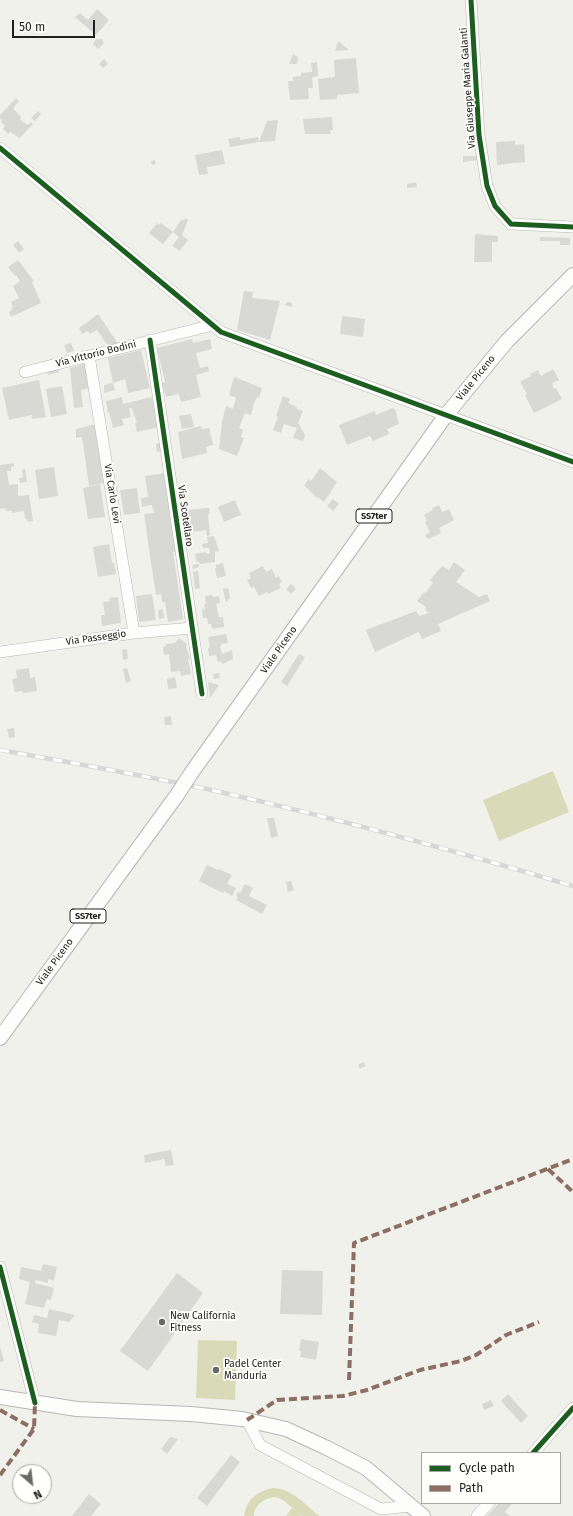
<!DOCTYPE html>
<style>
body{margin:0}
#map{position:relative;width:573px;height:1516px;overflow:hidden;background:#f1f1ec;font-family:"Fira Sans",sans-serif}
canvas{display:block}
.legend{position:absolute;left:421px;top:1452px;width:140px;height:52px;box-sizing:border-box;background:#fffffb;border:1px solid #a6a6a3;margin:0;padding:5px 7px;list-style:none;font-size:12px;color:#20211e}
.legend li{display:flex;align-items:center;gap:8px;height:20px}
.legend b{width:20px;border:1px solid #a6a6a3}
.north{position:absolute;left:12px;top:1464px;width:40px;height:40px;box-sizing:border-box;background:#fffffb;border:1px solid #a6a6a3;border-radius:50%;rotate:152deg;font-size:11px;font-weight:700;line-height:16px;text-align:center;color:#20211e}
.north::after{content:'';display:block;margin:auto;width:14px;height:18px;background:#696a66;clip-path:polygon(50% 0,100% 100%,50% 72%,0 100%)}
.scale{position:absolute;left:12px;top:20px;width:83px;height:18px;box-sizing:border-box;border:2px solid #20211e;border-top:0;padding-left:5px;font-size:12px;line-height:14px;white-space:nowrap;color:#20211e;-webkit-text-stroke:3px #fffffb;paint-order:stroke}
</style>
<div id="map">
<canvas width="573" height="1516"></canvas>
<ul class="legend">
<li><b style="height:5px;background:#1b5e20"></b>Cycle path</li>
<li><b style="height:5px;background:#8d6e63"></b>Path</li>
</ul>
<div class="north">N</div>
<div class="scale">50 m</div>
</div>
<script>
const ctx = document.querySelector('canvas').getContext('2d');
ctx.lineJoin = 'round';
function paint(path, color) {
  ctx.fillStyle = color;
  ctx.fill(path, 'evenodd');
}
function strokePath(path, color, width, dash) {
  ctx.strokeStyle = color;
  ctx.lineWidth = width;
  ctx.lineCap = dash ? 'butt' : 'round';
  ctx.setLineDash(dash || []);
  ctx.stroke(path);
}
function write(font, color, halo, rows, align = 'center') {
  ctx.font = font + ' "Fira Sans",sans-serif';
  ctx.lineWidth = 3.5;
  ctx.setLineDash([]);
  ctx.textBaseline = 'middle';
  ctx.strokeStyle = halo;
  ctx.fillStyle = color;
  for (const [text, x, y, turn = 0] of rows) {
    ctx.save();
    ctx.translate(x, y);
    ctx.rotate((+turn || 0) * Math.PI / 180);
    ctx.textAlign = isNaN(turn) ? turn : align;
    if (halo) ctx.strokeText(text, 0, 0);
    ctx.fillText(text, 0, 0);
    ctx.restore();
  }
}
paint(new Path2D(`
 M553,771L569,812L499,841L483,800Z
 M198,1340L237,1341L235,1400L196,1398Z
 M273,1488C291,1488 306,1505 319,1516C315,1516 307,1516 303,1516C291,1512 282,1488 263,1501C257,1505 254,1509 254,1516H244C247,1499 257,1491 273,1488Z
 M292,1508L301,1516H286Z`), '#d9dab8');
paint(new Path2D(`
 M97,9L109,20L96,35L75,17L80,13L88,20Z
 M96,39H102L104,43L98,49L93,44Z
 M338,41L343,45L349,50L335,51Z
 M293,54L298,57L297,64H289Z
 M356,58L359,93L337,95V99L320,100L318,79L335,77L334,60Z
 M104,59L108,64L103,68L99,64Z
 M317,62L318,76L312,77L313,88H308L309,99L290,100L288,81H293V77L301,76V73L312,72L311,63Z
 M16,98L19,101L13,108L21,117L20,119L27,125L31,122L33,124L20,138L10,132L8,134L3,129L5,126L1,122L2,120L0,118V115Z
 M38,111L41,114L35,121L31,118Z
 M332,117L333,130H330L331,134H305L303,119Z
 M278,120L275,141L259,142L230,147L228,139L240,137V140L258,137L259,142L267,121Z
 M515,141V145L524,144L525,162L497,165L496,142Z
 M222,150L225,164L207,167L208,174L199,175L195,155Z
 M463,156H477V160L463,162Z
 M155,160L156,164L152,165L151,161Z
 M416,182L417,187L407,188V184Z
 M187,219L188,220L182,235L188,240L180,251L172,246L179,237L173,232L181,220Z
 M157,223L159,225L161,223L173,232L163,244L149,233Z
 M475,234L498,236V242H492V262H474Z
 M540,237L570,238V245H560V241H540Z
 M18,241L24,249L19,253L13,245Z
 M18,260L34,281L32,282L41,303L11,317L9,312L12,310L11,308H13L11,302L19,298L13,286L20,281L16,275L15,276L8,267Z
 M244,291L253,292L252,298L280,301L270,340L237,330Z
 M288,302L292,303V307L284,305Z
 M98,314L119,345L109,348L97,330L90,334L88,331L82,334L79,328Z
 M342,316L365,319L363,337L340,334Z
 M192,339L193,343L210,339L212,349L196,353L200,368L208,366L209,371L196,375L201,397L181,402L179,394L166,397L162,383L165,382L157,348Z
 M71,343L74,351L67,353L64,345Z
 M141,350L150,388L128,393L125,379L113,383L115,390L104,393V385L113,383L108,358Z
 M87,363L91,388L81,390L83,407L74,408L70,368Z
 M58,369L59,372L48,375L47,372Z
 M553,369L559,380L552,383L554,389L556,388L562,399L534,413L525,395L527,394L520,382L531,376L530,374L538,370L541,376Z
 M234,377L262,388L259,398L257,397L254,403L251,415L245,413L239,428L243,430L241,437L244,438L237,456L219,449L222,422L226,406L233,409L236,398L229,395Z
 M39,380L46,417L32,419V415L9,420L2,388Z
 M62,386L67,414L51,417L46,389Z
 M283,396L290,399L288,403L297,407V409L303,411L298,423L305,435L303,441L293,438L297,428L284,424L281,433L273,430L278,417L276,416Z
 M122,397L123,404L152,397L159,427L137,432L135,423H137L132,408H129L131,417L122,419L124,425L113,428L109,412L108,413L106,401Z
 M392,408L395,409L399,424L387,429L389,434L373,441L370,436L347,445L339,425L375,411L376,415Z
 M191,414L194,427L182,429L179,416Z
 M96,424L103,483L89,486L82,437L76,438V429Z
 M201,426L202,429L209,428L213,445L206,447L207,453L182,459L178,432Z
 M161,442L162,451L157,452L156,444Z
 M14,463V466L11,467V471H7L9,485L18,484V496L29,495L33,521L28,522L27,519H25L24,511L12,513V511H6L5,508L0,509V465Z
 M54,467L58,496L39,499L35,470Z
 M320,468L337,482L324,502L318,497L317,498L304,485L309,479L311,481Z
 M25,469L27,482L20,483L19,478H23L22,470Z
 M165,473L176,552H173L183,619L168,622L165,602H162L161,594L156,595L150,556L144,514L154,513L152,505L142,507L141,498L148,497L145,476Z
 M100,484L105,517L88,519L83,488Z
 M137,488L140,513L124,515L120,490Z
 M333,499L339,504L333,511L327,506Z
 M235,500L241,515L224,522L218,507Z
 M439,505L442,512L449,509L454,520L439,528L441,533L428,539L425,535L430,532L425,522L427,521L424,515L433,510L432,508Z
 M209,508L210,513L208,514L210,535L207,536L206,530L193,532L192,525L187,526L185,510Z
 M214,536L219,551L215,552V562L200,564L199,562H197L195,554L206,552L207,554L210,553L209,548H203L202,544L208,543L207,537Z
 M109,544L112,563H114L116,574L98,577L93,547Z
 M454,562L465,570L456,582L479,597L487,594L490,601L438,624L441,631L422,639L419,632L375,652L366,630L416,611L419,616L429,613L425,610L426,607L417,601L424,592L425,593L433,583L430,580L442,566L449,570Z
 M223,563L226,576L217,578L215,568H216V565Z
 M199,564V567L193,569L192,565Z
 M263,566L266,572L272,569L276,578L279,576L282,582L279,584L281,588L268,594L267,592L259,596L254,587L251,588L247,580L251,578L249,573Z
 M198,571L200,588L195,589L193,572Z
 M291,584L296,589L291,594L286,589Z
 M228,588L230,598L226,602L223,589Z
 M152,594L156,620L139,622L136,596Z
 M212,595L213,597L219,596L220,603L216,604L219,617H223L224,627L212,629L211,624H208L207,618H203L202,610L205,609L204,604H206L205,596Z
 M118,597L121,623L102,626L101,615H105L103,602L110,601L109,598Z
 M163,609L164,618L159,619L158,610Z
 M226,634L228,643L221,644V646H220L222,654L232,650L233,659L222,664L221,661L218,662L216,655L209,656L208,648L210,647L208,637Z
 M179,638L187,644L186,646L190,659H188L191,674L181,676L180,671L171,672L169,654L164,655L163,647L166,646V644L175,643Z
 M127,649L128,659L123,660L122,650Z
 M299,654L305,657L287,686L281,682Z
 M29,668L30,678L35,677L37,691L23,693L22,691L15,692L12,679L17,678L16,670Z
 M127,668L131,681L126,683L123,669Z
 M219,673L220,678L214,679L213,674Z
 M175,677L177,688L168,689L167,679Z
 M208,682L219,685L210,698Z
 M171,716L172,725H165L164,717Z
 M14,728L15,737L9,738L7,729Z
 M267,818H274L278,836L271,838Z
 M207,865L218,870L219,869L232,875L227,884L236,888L232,896L224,891L223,893L199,881Z
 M291,881L294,890L288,892L286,882Z
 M245,884L253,888L249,896L267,905L262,914L236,900L238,897L236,896L238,892L240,893Z
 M363,1062L366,1066L360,1069L358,1065Z
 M171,1150L174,1165L166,1166L164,1159L145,1163L144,1155Z
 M43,1264L57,1267L54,1281L48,1279V1283L36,1280L35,1283L54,1288L51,1300L47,1299L44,1308L25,1304L30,1282L19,1279L21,1267L41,1271Z
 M282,1270L323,1271L322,1315L280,1314Z
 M177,1273L203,1293L148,1371L120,1351Z
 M49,1309L75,1315L69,1322L59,1320L56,1336L38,1333L39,1324L32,1322L34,1315L47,1318Z
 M301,1339L319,1342L316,1360L300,1357L301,1351H299Z
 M0,1347L4,1361L0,1362Z
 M508,1394L528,1416L521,1423L501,1401Z
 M491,1400L494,1406L484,1410L482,1404Z
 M170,1437L178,1439L167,1454L161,1449Z
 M231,1455L240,1462L207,1506L197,1498Z
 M89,1494L101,1504L91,1516H72Z
 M499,1503L512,1504L505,1512L510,1516H487Z`), '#d8d8d4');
const minor = new Path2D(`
 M471,0L479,135L487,186L495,206L511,224L573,227
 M0,148L221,332L573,462
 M150,340L202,694
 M89,356L134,633
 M25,372L213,325
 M0,652L134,633L192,628
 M0,1267L35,1403
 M247,1420L260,1445L381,1509L411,1506
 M533,1453L573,1408
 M477,1516L489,1503`);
const major = new Path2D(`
 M192,772L446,415L507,341L573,275
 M0,1038L177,795
 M0,1397L77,1409L191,1414L242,1419L286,1429L327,1448L366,1468L423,1516`);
strokePath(minor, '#b6b7b3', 12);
strokePath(major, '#b6b7b3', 16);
strokePath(minor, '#fdfdfc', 11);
strokePath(major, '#fdfdfc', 14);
const rail = new Path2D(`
 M0,750C73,763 147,776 220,792C339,819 456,851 573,886`);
strokePath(rail, '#d7d7d6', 4.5);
strokePath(rail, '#fffffb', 3, [9]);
const majorBridge = new Path2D(`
 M177,795L192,772`);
strokePath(majorBridge, '#b6b7b3', 16, []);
strokePath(majorBridge, '#fdfdfc', 14);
strokePath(new Path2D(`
 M548,1169L573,1192
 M349,1380L354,1243L573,1159
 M0,1410L34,1429
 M247,1420L277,1400L343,1396L367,1390L420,1370L461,1361L476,1355L506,1335L539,1322
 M0,1475L34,1429L35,1403`), '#8d6e63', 4, [8, 4]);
strokePath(new Path2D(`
 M471,0L479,135L487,186L495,206L511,224L573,227
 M0,148L221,332L573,462
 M150,340L202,694
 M0,1267L35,1403
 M533,1453L573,1408`), '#1b5e20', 5);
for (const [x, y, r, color] of [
 [162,1322,4,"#696a66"],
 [216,1370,4,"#696a66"]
]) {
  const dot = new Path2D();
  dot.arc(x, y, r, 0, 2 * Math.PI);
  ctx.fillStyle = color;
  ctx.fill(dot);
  strokePath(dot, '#fffffb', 1.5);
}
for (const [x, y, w] of [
 [374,516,36],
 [88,916,36]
]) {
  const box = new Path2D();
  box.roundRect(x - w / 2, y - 7, w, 14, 3);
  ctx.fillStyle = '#fffffb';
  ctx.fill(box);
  strokePath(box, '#20211e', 1);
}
write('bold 9px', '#20211e', null, [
 ["SS7ter",374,516],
 ["SS7ter",88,916]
]);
write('10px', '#20211e', '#fffffb', [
 ["Via Giuseppe Maria Galanti",468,88,-94],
 ["Via Vittorio Bodini",96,354,-14],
 ["Viale Piceno",476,378,-51],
 ["Via Carlo Levi",112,494,81],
 ["Via Scotellaro",185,516,82],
 ["Via Passeggio",96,638,-8],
 ["Viale Piceno",279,650,-55],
 ["Viale Piceno",55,962,-54]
]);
write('10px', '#20211e', '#fffffb', [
 ["New California",170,1316],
 ["Fitness",170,1328],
 ["Padel Center",224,1364],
 ["Manduria",224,1376]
], 'left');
</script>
